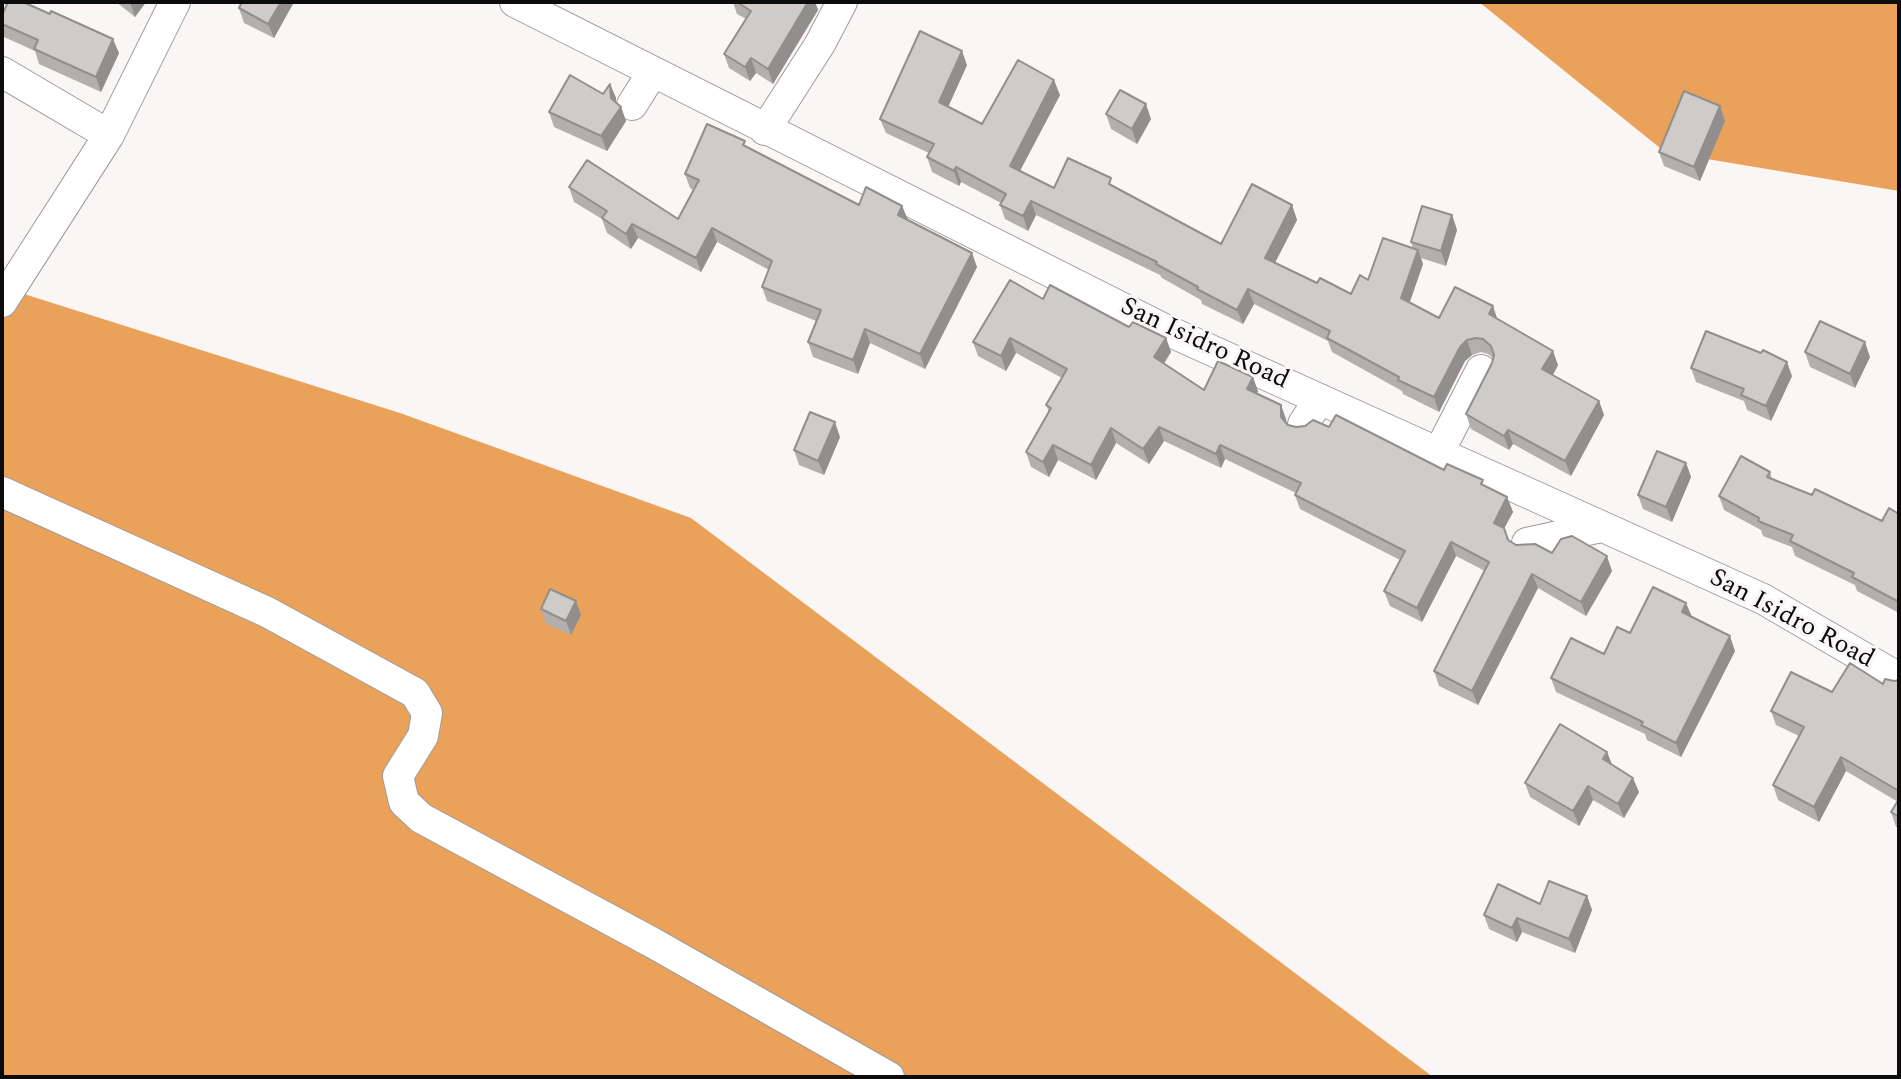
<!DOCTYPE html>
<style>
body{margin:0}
#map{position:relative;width:1901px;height:1079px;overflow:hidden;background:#faf6f6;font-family:Spectral,serif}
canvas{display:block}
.frame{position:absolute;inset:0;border:4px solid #0d0c0c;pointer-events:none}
</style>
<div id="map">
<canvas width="1901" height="1079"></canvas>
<div class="frame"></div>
</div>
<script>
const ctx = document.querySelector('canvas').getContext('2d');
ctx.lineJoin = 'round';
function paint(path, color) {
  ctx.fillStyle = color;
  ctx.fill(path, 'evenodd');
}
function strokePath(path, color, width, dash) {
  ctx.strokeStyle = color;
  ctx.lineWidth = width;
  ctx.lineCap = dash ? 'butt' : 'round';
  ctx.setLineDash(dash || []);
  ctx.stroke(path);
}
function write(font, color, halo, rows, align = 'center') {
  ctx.font = font + ' Spectral,serif';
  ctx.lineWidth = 6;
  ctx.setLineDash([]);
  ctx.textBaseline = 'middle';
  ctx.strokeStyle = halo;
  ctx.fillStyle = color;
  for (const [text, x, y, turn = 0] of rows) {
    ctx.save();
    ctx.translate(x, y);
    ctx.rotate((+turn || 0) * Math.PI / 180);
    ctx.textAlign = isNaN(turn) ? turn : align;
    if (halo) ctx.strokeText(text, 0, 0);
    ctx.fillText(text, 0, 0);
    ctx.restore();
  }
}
paint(new Path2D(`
 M1479,2H1899V191L1665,152Z
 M2,287L400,413L691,518L1433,1077H2Z`), '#eaa25a');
const minor = new Path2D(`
 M515,2L1164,329L1763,599L1899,678
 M2,72L109,135
 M632,105L652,73
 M765,130L820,44L842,2
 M2,302L109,135L175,2
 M1303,424L1320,399
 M1438,454L1481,370
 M2,492L267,612L415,693L427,713L423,736L398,776L404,802L421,818L653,943L889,1077
 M1527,543L1601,527`);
strokePath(minor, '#9f9b9b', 32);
strokePath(minor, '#fff', 30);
paint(new Path2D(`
 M116,2H146L135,17Z
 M294,2L274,38L244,23L239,8Z
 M733,2H815L818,10L773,84L756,73L750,81L729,68L724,54L746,19L737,14Z
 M2,15L119,53L101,92L39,64L35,51L4,37L2,33Z
 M967,65L948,107L982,124L1060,95L1020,171L1054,188L1115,187L1221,244L1292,205L1297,220L1275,263L1317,283L1351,294L1413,248L1411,242L1452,215L1457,230L1446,266L1421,258L1423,264L1410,302L1439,318L1497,319L1558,365L1553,375L1599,401L1604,415L1571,476L1513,444L1509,450L1471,429L1466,414L1492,363L1493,358L1488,354L1481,352L1472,355L1465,361L1439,412L1403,394L1402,391L1332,352L1328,341L1254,304L1243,324L1202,304L1201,300L1162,278L1160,275L1036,215L1028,231L1005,219L1000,205L1001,203L961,182L959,186L932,172L927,157L929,153L886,133L880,119Z
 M610,84L616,98V103L621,107L626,121L607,151L554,127L549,112L603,94Z
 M1720,106L1725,121L1700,181L1664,166L1659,152Z
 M1106,114L1151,119L1137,144L1111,129Z
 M747,147L859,205L902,206L908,220L977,267L925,369L870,343L858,374L813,357L808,342L816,321L767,301L762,287L769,270L717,242L701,272L638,238L631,249L607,233L602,219L574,202L569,187L678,219L693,190L690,188L685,174Z
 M1043,299L1129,327L1166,338L1171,352L1164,364L1204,390L1258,391L1257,394L1281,405L1286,422L1288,425L1296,427H1329L1485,486L1507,497L1513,512L1504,528L1509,540L1516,545L1552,553L1612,571L1586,616L1538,588L1478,705L1439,686L1434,671L1485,571L1456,556L1422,622L1390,606L1384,591L1400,560L1300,509L1295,495L1296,493L1225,459L1221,468L1164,441L1149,464L1116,443L1096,480L1058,460L1049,477L1031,467L1026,452L1049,412L1046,405L1062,378L1016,353L1006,371L978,356L973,342Z
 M1805,352L1870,357L1855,388L1810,367Z
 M1691,368L1792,376L1771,421L1747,410L1744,401L1696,382Z
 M840,437L824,475L799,465L794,450Z
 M1686,463L1691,477L1672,522L1643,509L1638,495Z
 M1770,472L1772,479L1882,521L1899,514V613L1857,591L1855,585L1795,556L1792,547L1763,536L1761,530L1724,510L1719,496Z
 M1686,603L1691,617L1735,651L1681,757L1647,740L1645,734L1556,692L1551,678L1604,654L1630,633Z
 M541,609L581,615L571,635L546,624Z
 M1899,680V828L1896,827L1891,812L1898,802L1846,771L1819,822L1778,800L1773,785L1799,736L1776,725L1771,711L1832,692Z
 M1607,752L1612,765L1639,792L1624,818L1593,800L1579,826L1530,797L1525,783Z
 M1587,896L1592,910L1575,953L1522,932L1517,942L1489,929L1484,915Z`), '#b2afad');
paint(new Path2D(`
 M130,2H146L135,17Z
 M281,2H294L274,38L268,24Z
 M808,2H815L818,10L773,84L768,69Z
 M113,39L119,53L101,92L96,77Z
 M962,51L967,65L944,116L939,102Z
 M751,58L756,73L750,81L745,67Z
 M1054,80L1060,95L1015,180L1010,166Z
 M610,84L616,98V113L611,98Z
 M1146,104L1151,119L1137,144L1132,129Z
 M1720,106L1725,121L1700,181L1694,167Z
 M621,107L626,121L607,151L601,136Z
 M956,167L961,182L959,186L954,171Z
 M1031,201L1036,215L1028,231L1023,216Z
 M1292,205L1297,220L1270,272L1265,258Z
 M902,206L908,220L898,215Z
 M1452,215L1457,230L1446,266L1441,251Z
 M632,224L638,238L631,249L626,234Z
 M712,228L717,242L701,272L696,258Z
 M1418,250L1423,264L1406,312L1401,298Z
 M972,253L977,267L925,369L920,354Z
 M1248,289L1254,304L1243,324L1237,310Z
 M1493,306L1498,321L1489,314Z
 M865,329L870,343L858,374L853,360Z
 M1010,338L1016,353L1006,371L1001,356Z
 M1166,338L1171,352L1159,371L1154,357Z
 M1467,340L1472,355L1465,361L1439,412L1434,397L1460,347Z
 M1865,342L1870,357L1855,388L1850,374Z
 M1553,351L1558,365L1548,384L1542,369Z
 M1787,362L1792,376L1771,421L1766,406Z
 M1253,377L1258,391L1252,404L1247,389Z
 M1599,401L1604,415L1571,476L1565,461Z
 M1281,405L1286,419L1287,431L1281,417Z
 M835,422L840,437L824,475L818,461Z
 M1159,427L1164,441L1149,464L1143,449Z
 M1111,428L1116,443L1096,480L1091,465Z
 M1508,430L1513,444L1509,450L1504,436Z
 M1053,445L1058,460L1049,477L1043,462Z
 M1220,445L1225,459L1221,468L1216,454Z
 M1686,463L1691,477L1672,522L1666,507Z
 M1507,497L1513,512L1499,538L1494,523Z
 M1451,542L1456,556L1422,622L1417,608Z
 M1607,556L1612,571L1586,616L1581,602Z
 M1532,574L1538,588L1478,705L1472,691Z
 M576,601L581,615L571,635L566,621Z
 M1686,603L1692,617L1682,612Z
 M1730,636L1735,651L1681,757L1676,743Z
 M1607,752L1613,767L1603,759Z
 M1841,757L1846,771L1819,822L1814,807Z
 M1633,778L1639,792L1624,818L1618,804Z
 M1588,786L1593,800L1579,826L1573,811Z
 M1587,896L1592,910L1575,953L1569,939Z
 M1517,918L1522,932L1517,942L1512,928Z`), '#918e8d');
const building = new Path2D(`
 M8,2H23L50,14L51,11L113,39L96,77L34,49L38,40L2,24V15Z
 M242,2H281L268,24L239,8Z
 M737,2H808L768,69L751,58L745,67L724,54L751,11Z
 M920,31L962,51L939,102L982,124L1018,60L1054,80L1010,166L1054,188L1068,158L1111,178L1109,184L1221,244L1252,184L1292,205L1265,258L1317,283L1320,278L1351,294L1360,275L1368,280L1383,238L1418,250L1401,298L1439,318L1455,287L1493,306L1489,314L1553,351L1542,369L1599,401L1565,461L1508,430L1504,436L1466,414L1492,363L1494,355L1491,346L1483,339L1476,338L1467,340L1460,347L1434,397L1398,380L1399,377L1327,338L1330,331L1248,289L1237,310L1197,289L1198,287L1156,264L1157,262L1031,201L1023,216L1000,205L1006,194L956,167L954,171L927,157L934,144L880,119Z
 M570,75L603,94L610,84L611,98L621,107L601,136L549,112Z
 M1120,90L1146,104L1132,129L1106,114Z
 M1684,91L1720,106L1694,167L1659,152Z
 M707,124L745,141L743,145L859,205L866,187L902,206L898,215L972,253L920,354L865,329L853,360L808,342L821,310L762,287L772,261L712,228L696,258L632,224L626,234L602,218L607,211L569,187L587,160L678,219L699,180L685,174Z
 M1422,206L1452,215L1441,251L1411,242Z
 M1010,280L1043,299L1050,285L1129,327L1133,322L1166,338L1154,357L1204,390L1218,361L1253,377L1247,389L1281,405V417L1288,425L1296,427L1305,426L1313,420L1329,427L1336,415L1444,470L1447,464L1483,480L1481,484L1507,497L1494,523L1504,528L1508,540L1516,545L1535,544L1552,553L1561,539L1572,536L1607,556L1581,602L1532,574L1472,691L1434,671L1489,562L1451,542L1417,608L1384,591L1405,551L1295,495L1301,483L1220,445L1216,454L1159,427L1143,449L1111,428L1091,465L1053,445L1043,462L1026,452L1051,408L1046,405L1067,369L1010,338L1001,356L973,342Z
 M1820,321L1865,342L1850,374L1805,352Z
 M1706,331L1761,353L1763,350L1787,362L1766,406L1741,395L1744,389L1691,368Z
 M810,412L835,422L818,461L794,450Z
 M1657,451L1686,463L1666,507L1638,495Z
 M1741,456L1770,472L1767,477L1812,495L1815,489L1882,521L1889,508L1899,514V602L1852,577L1854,573L1790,541L1793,535L1758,521L1759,518L1719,496Z
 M1653,587L1686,603L1682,612L1730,636L1676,743L1641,725L1643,722L1551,678L1571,638L1604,654L1617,627L1630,633Z
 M550,589L576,601L566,621L541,609Z
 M1850,663L1883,684L1885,679L1894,681L1899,680V791L1841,757L1814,807L1773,785L1804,727L1771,711L1791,672L1832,692Z
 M1560,724L1607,752L1603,759L1633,778L1618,804L1588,786L1573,811L1525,783Z
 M1899,799V817L1891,812Z
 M1549,881L1587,896L1569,939L1517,918L1512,928L1484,915L1498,884L1540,904Z`);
paint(building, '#cfcbc9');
strokePath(building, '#918e8d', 2);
write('26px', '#0d0c0c', '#faf6f6', [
 ["San Isidro Road",1204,345,25],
 ["San Isidro Road",1791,620,28]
]);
</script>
